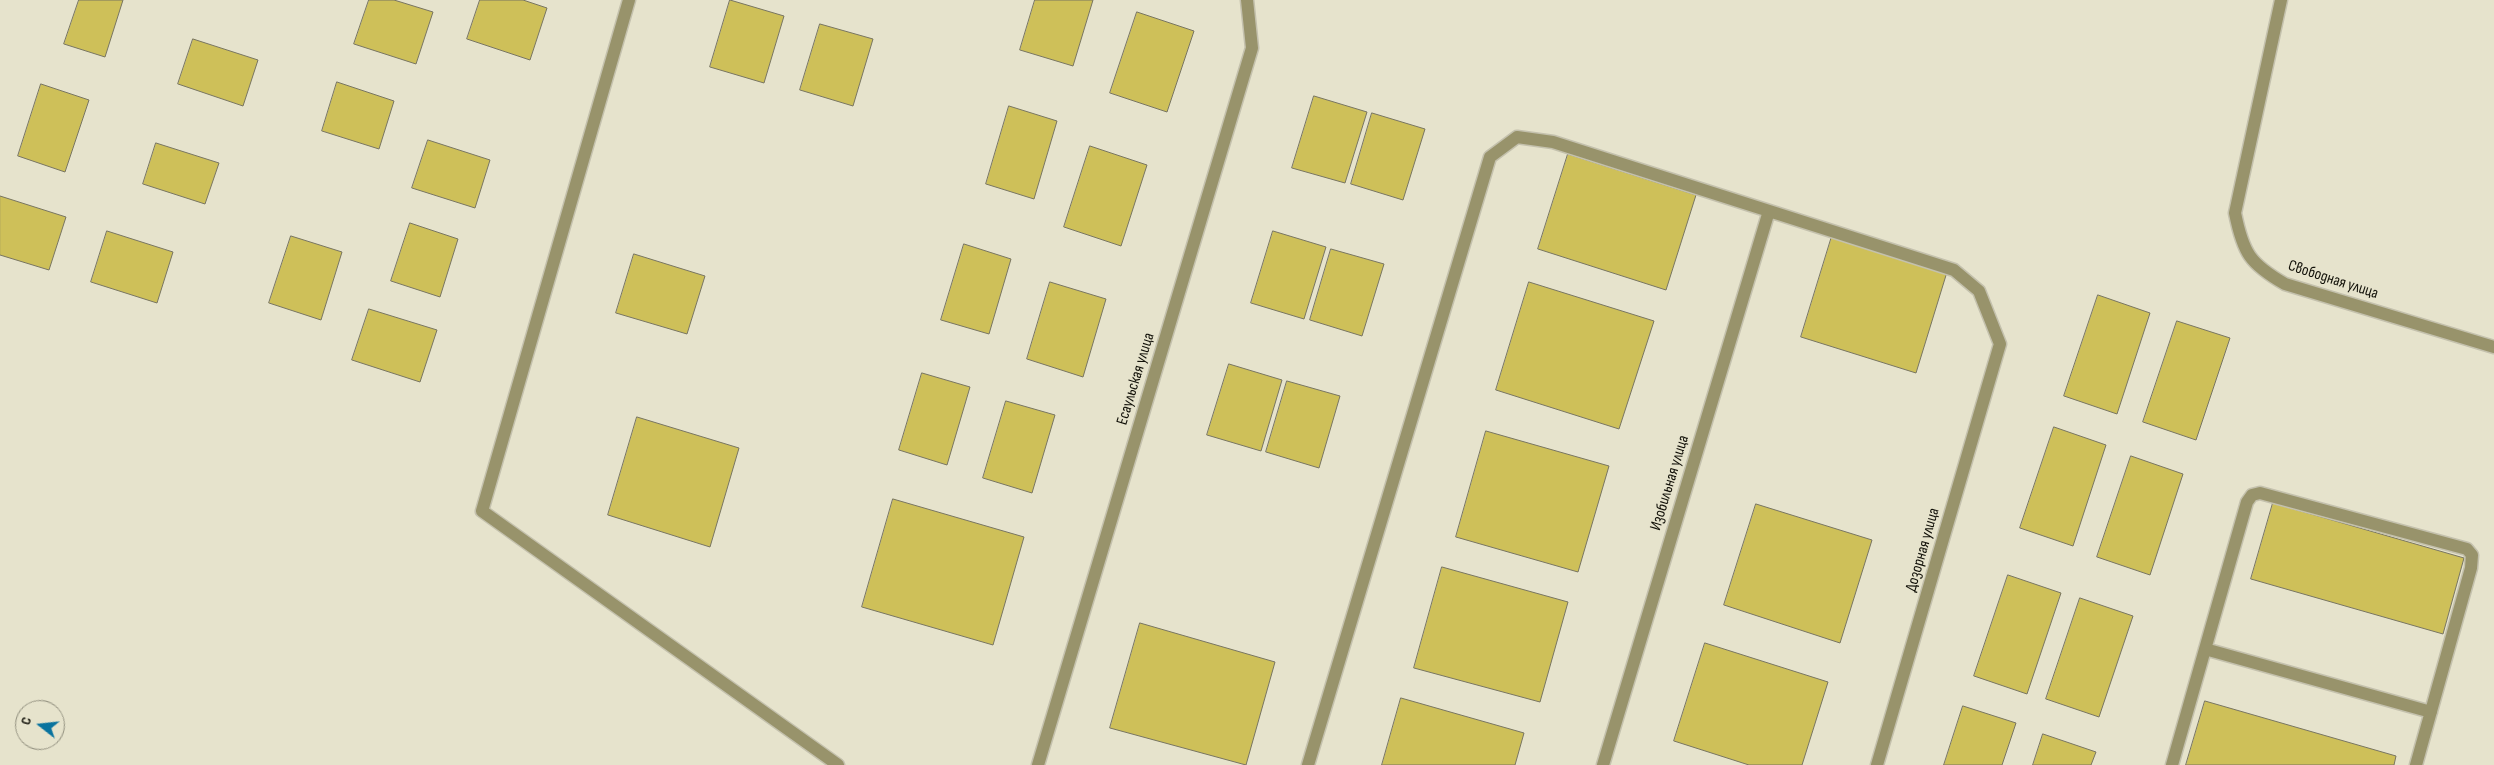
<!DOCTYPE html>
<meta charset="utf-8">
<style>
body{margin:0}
#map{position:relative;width:2494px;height:765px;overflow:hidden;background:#e6e3cc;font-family:"Sofia Sans Condensed",sans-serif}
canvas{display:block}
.north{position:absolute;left:15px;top:700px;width:50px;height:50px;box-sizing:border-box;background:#e6e3cc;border:1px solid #918f7e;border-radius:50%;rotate:286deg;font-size:14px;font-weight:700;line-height:20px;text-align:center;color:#111008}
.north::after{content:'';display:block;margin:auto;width:18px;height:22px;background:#09739e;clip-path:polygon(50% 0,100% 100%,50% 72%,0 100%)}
</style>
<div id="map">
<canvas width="2494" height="765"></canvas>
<div class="north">С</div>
</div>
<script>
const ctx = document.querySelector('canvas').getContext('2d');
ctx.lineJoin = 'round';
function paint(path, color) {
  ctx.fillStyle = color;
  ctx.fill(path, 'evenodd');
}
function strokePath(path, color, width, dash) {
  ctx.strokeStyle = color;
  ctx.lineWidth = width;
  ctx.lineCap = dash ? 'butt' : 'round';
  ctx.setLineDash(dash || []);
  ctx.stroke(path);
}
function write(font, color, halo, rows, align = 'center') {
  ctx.font = font + ' "Sofia Sans Condensed",sans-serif';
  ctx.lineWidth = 4;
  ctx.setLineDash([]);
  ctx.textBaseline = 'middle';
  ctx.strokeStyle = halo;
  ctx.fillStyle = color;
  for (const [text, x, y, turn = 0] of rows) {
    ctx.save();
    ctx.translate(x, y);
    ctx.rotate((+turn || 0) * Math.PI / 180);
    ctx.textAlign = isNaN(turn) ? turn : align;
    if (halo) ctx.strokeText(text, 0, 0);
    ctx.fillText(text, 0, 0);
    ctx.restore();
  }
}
const building = new Path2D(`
 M79,0H123L105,57L64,44Z
 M369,0H394L433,12L416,64L354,44Z
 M480,0H523L547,8L530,60L467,39Z
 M730,0L784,16L764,83L710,67Z
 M1035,0H1093L1073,66L1020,50Z
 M1137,12L1194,31L1167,112L1110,93Z
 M820,24L873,39L853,106L800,90Z
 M193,39L258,60L243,106L178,84Z
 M337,82L394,101L379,149L322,131Z
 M41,84L89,100L65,172L18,156Z
 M1314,96L1367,112L1345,183L1292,168Z
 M1009,106L1057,121L1034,199L986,184Z
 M1372,113L1425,129L1403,200L1351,184Z
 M428,140L490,160L475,208L412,188Z
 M156,143L219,163L205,204L143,184Z
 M1090,146L1147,165L1121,246L1064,227Z
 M1568,154L1696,195L1666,290L1538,249Z
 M0,196L66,217L49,270L0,255Z
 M410,223L458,239L440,297L391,281Z
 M107,231L173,252L157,303L91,282Z
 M1273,231L1326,247L1304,319L1251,303Z
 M291,236L342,252L321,320L269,303Z
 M1832,236L1947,272L1916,373L1801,337Z
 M964,244L1011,259L989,334L941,320Z
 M1331,249L1384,264L1362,336L1310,320Z
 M634,254L705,276L687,334L616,313Z
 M1050,282L1106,299L1083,377L1027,359Z
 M1529,282L1654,321L1619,429L1496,390Z
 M2098,295L2150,313L2117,414L2064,396Z
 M369,309L437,330L420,382L352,360Z
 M2177,321L2230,338L2196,440L2143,422Z
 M1229,364L1282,380L1261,451L1207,435Z
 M922,373L970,387L947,465L899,450Z
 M1287,381L1340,396L1319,468L1266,452Z
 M1006,401L1055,415L1032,493L983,478Z
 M637,417L739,448L710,547L608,515Z
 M2054,427L2106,445L2073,546L2020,528Z
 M1486,431L1609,466L1578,572L1456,537Z
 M2131,456L2183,474L2150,575L2097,557Z
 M893,499L1024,537L993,645L862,607Z
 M2273,503L2464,558L2443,634L2251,579Z
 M1756,504L1872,540L1840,643L1724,605Z
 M1442,567L1568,602L1540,702L1414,668Z
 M2008,575L2061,593L2027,694L1974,676Z
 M2080,598L2133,616L2099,717L2046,699Z
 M1140,623L1275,662L1246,765L1110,728Z
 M1705,643L1828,682L1802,765H1749L1674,741Z
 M1401,698L1524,733L1515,765H1382Z
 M2205,701L2396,756L2394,765H2186Z
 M1963,706L2016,723L2002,765H1944Z
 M2043,734L2096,752L2091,765H2033Z`);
paint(building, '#cec059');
strokePath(building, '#787561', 1);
const minor = new Path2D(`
 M629,0L482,511L838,765
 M2281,0L2235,213C2243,253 2250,264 2285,284L2494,347
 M2205,649L2431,712
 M1038,765L1252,48L1247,0
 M1308,765L1490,157L1517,137L1553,142L1954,270L1979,291L2000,344L1877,765
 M1603,765L1769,211
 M2172,765L2247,502L2252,495L2260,493L2467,549L2472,555L2471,568L2416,765`);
strokePath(minor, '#c4c1ad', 15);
strokePath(minor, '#98936b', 12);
write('16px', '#111008', '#e6e3cc', [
 ["Свободная улица",2333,280,18],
 ["Есаульская улица",1136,379,-73],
 ["Изобильная улица",1670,483,-73],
 ["Дозорная улица",1923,550,-74]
]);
</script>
